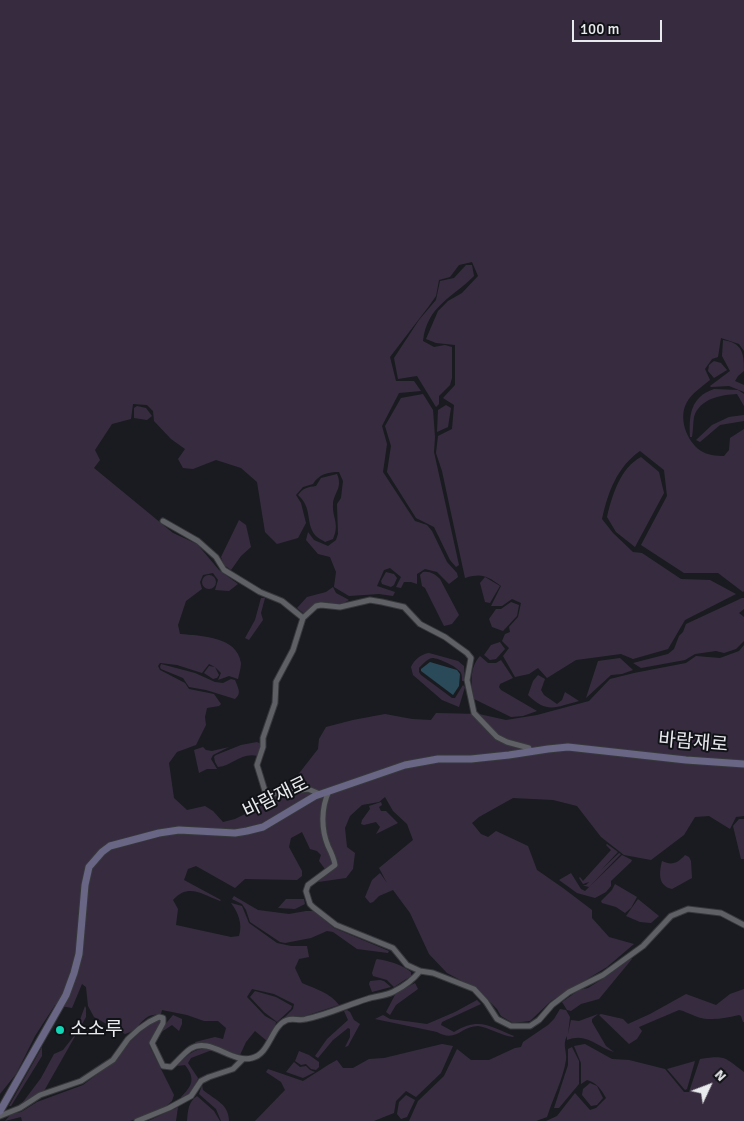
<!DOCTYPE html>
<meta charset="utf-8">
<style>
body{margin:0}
#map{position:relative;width:744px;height:1121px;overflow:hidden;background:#1a1b20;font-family:Signika,sans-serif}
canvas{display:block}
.north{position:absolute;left:684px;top:1061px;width:50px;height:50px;-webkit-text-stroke:4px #111217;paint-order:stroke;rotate:47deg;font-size:14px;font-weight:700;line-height:20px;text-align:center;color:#e9eaed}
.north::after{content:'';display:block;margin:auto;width:18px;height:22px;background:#e9eaed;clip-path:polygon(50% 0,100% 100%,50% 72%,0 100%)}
.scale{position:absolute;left:572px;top:20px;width:90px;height:22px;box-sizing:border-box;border:2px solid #e9eaed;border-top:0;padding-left:6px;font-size:15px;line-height:18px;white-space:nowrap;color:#e9eaed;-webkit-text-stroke:4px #111217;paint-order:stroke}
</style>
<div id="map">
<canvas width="744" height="1121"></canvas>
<div class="north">N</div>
<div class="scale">100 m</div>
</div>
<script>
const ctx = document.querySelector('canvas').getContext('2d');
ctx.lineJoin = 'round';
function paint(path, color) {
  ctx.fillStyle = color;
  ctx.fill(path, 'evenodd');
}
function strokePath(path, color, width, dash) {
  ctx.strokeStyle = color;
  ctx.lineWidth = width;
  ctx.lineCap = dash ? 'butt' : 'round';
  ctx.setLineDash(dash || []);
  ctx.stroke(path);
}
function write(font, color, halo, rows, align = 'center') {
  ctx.font = font + ' Signika,"Noto Sans KR",sans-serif';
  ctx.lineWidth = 4;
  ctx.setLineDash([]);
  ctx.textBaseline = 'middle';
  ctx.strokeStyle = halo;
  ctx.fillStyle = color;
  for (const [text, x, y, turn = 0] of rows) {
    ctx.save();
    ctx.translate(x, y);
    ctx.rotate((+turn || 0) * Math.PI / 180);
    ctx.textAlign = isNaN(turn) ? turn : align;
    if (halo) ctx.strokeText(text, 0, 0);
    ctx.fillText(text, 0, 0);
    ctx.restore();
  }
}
paint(new Path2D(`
 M0,0H744V351L739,344L721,338L718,357L712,359L705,369L710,380C703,386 691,394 687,402C678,417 686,441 701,451C707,455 716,456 724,456L729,450L730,438L744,429V591L743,592L718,573H684L641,545L667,496L664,470L640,451C617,467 608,492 602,519L613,533L633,552L642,553L681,579L710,580L736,594L685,620L668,649L633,659L621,654L576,660L547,678L538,668L529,674L515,677L503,656L509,648L502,641L505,634L510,632L509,627L518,617L521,603L512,599L502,606H491L501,586C487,576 482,573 465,578L442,471L436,453L438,436L452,429L454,405L443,398L455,385V345L436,343L426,339L438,311L448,301L462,293L478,276L472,262L459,265L450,277L439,280L436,296L429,306L390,357L396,381H414L421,391L399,393L382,426L387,444L383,472L415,521L427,525L432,531L447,562L457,573L458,577L449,584L437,572L425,569L417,574V584L411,582H404L401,588L396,587L401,577L390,568L384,570L377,586L395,592L393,596L379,594L349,596L334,587L336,572L330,557L318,554L306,540L308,532L314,540L328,546L336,540L338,534L337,504L341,498L343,481L339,472C328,472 319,474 313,484L303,487L296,495L301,503L306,523L298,538L277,544L265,532L257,482L241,468L216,460L193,469L183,468L178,459L185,449L171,439L154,421L153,411L147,405L133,404L131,419L112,424L95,450L100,460L94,468L173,533L197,544L219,570L238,584L229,591L215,590L218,580L213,573L203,575L200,582L202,589L186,601L178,625L180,634C201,636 237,636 241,663C241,668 239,674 238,679L229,676L218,680L221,673L215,667L219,675L217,678L213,679L204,673L209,666L215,667L209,664L202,673L177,665L160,663L158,666L160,670L185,683L189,689L214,694L221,704L219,706L207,708L205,717L206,725L196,745L177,752L169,763L174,798L187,810L205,806L213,811L223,822L235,819L257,808L265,798L283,794L318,749L319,739L326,727L353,720L385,714L412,719L431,720L436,713L479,714L506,720L537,715L589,701L610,679L634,673L686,663L696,656L720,658L739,651L744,645V816L736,817L730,829L709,816L695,817L684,835L651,860L624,855L601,837L577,806L553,800L513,798L479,817L472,823L481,834L488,837L496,831L528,846L537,870L563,888L592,910V918L609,937L634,944L607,967L551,1001L530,1021L513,1023L501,1016L497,1009L477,989L447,973L429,954L410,913L393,890L379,896L373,902L370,903L365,897L372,880L380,873L387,883L379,868L413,840L407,824L393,811L385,797L379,802L362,805L350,816L345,828L347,847L355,853L353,869L346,878L318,882L328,873L319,861L321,855L317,851L310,849L302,832L291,838L289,847L302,871V876L297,880L245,879L235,888L196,866L188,869L184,880L221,900L220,901C202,894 188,883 173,900L178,909L176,925L231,937L239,936C243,924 238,912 231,903L242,906L249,923L277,943L291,946H307L309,957L299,959L295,968L302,983C316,989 330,993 339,1005L305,1016L284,1018L293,1009L294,1004L274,994L252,989L247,997L265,1016L276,1022L275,1027L267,1041L255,1031L246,1042L240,1055L206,1045H196L195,1042L215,1037L223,1039L226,1028L218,1021H204L187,1015L162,1010L161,1014C158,1014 152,1015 149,1016C140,1021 137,1031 125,1034L94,1017L88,1006L86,987L82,984L72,1008L55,1005L35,1036L16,1074L0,1094Z
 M466,265H472L474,276C452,298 427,306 423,341L434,347L445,345L452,347V378L450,385L439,396V404L436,407L417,376L398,379L394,358L419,320L436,300L440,281L454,278Z
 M723,340C743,343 744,354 744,371L738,376L735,381L744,385V392L729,386L711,387L710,386L730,371L722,356Z
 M714,361L721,363L727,370L714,378L708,371L709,365Z
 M714,389L738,390L744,394V406L737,394C721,395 700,398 694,417C693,423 693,431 692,437H690C689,416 690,397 714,389Z
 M423,394L433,410L435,437L434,452L459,565L456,567L450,560L434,527L416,518L387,472L391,446L385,426L401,398Z
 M446,405L451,408L448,427L437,432L438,410Z
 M137,406L146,408L152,416L147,420L134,418V408Z
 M744,415V421L720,425L700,442L696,440L712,425L729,417Z
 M641,457L659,472L664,493L635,547L616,532L607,517C612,496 620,468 641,457Z
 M337,474C343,488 334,492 333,504C332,518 340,523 333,539L325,542C323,540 317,538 315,535C305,522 313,508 298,495C303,488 308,487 316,486L321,478Z
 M239,520L246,525L251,547L241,556L231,570L224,565L221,557Z
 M386,572L394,574L397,578L394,585L391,587L382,584L381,581Z
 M423,572C430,571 435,574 440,579L459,615L452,624L444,626L425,588L422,586L420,575Z
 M202 582a7 7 0 1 1 14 0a7 7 0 1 1-14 0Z
 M485,577L500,586L490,603L485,602L480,583Z
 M333,587L336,593L349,600L342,604L320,602L306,613H303L297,608L307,597L326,592Z
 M261,598H265L261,613L263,620L249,640L245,638L255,620Z
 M742,598H744V609L739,613L744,617V641L736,649L724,653L716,651L695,654L685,660L641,668L633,663L668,654L674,649L679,636L683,632L686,624Z
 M511,602L519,605L517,616L503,631L492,627L489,619L496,609H501Z
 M500,642L505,649L496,659L490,660L484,655L491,645Z
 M429,653L458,661L464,666L465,681H462C462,678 462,675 461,673C458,667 439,658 432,658C427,659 422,665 419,668V672L421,675L452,698H455L463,685L465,687L459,707L442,700L413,675L411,667C414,660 421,654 429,653Z
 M480,656L488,663H496L501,660L513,678L500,684L499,687L501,690L537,711L523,716L511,717L474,699C471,684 469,668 480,656Z
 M620,658L633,670L622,674L611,675L586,698L598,661Z
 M161,664L195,673L215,682L223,683L231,679L235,680C238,688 242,693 235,699L206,690L189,687L183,678L161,669L160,667Z
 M538,675L545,679L541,690L544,695L557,704L562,700L565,692L579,701C556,707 547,714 528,695L533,681Z
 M257,742L261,744L258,756C240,752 233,766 218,767L215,762L214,757L216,755L241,745Z
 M203,747L206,750L212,751L229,747L213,755L211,759L217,769H207L199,773L194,750Z
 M381,802L382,805L379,807L381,811H386L398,823L376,834L380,827L376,822L364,825L361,824L362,820L370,809L369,806Z
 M739,819H744V859H741L733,826Z
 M607,844L618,852L601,870L619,853L621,854L589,887L585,886L583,885H586L589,882L583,884L579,878L580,877L583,881L611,850L606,845Z
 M622,855L632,860L631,862L611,881V886L606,892L595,898L577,893L559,880L571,873L581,889L585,891Z
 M685,855L689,857L691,861L692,878L672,889C658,886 659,873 662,861C672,866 678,863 685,855Z
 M615,884L637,897L631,908L625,913L616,907L602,903L601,901L612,890Z
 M234,896L258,910L289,914L306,911H314L334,928L389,951L388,953L357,949L333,932L327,931L311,938L285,943L280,942L250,922L246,910L242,904L232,899Z
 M286,899H304L305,904L295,909L278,908Z
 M638,899L659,916L651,923L640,922L626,916Z
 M631,958L632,959L599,999L581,1004L571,1011L567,1010L562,1002L579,990L588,988L604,978Z
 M377,959C389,961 401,964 411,972V976L394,987L387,980L373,976L372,973L376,960Z
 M380,980L384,981L391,987L372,992L369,984L370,981Z
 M415,983L418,989L396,1005L390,1015L386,1012L396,993Z
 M744,989V1022H743L741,1016L739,1015C725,1018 709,1022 695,1016C689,1014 685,1011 679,1010L639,1027L642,1031L637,1039L629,1044L599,1015L601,1014L623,1019L628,1024L650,1014L686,994L716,1005L730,994Z
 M255,991L276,997L292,1006L291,1009L277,1022L264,1012L250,997Z
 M477,1000L481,1004L442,1022L441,1025L454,1032C479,1017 489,1026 514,1036L513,1037C502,1036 488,1027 478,1026C461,1026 456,1043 437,1032L375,1019L383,1015L390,1019L427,1024L455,1012Z
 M85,1006L86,1008V1017L44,1091L20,1106L41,1078L54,1054L63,1050L74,1036Z
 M560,1009L566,1010L570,1017L568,1034L571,1020L579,1021L598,1014L592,1019V1022L606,1046L614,1052C597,1047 587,1032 567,1040V1036C562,1045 567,1051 566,1060C563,1079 553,1098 547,1117L536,1121H409L418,1101L444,1076L457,1049L471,1060H489L515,1048L521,1047L523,1042L548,1025L554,1019Z
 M347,1010L350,1012L354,1020L360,1024L348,1046L345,1047L350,1037V1029L348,1028L333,1040L318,1058L315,1056L327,1039L348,1020L344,1011Z
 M173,1015L182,1019V1024L179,1031L172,1025L160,1033L154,1044L157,1034Z
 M157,1020L160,1021C160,1026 152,1039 149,1045L174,1095L172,1101L162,1110L130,1121H22L21,1117L5,1121L11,1114L21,1112L37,1102L83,1085L116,1060L125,1046L148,1025Z
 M442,1044L453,1046L441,1073L416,1097L406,1091L396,1101L394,1113L374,1121H255L285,1090L281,1082L266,1072L268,1069L303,1081C315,1074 325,1066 337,1060L343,1068H353L369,1059L384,1058Z
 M585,1044L612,1059L629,1060L665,1069L684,1092H689L700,1059C726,1055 724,1057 744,1072V1121H546L557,1116L575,1093L590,1110L596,1108L606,1098C601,1089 597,1083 587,1080L581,1084V1063L574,1046Z
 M42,1047V1056L11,1106H9Z
 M572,1047L579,1061V1084L559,1108H554L568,1065V1049Z
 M205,1048L212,1050L191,1058L188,1063L198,1078L193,1092L182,1099L181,1097C192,1086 196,1079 185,1065L177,1066C185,1056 193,1050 205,1048Z
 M299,1051L309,1055L319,1062V1067L316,1070L311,1069L306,1064L301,1065L295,1061Z
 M695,1061L687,1089L685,1090L667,1069Z
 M294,1062L300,1067L306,1066L310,1070L315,1072L303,1078L286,1072Z
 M590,1083L597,1086L603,1098L597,1105L591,1106L582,1095L583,1089Z
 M202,1085L203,1090C215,1100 229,1104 229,1121H221L216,1109L199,1094Z
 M406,1095L415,1100L407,1117L401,1119L397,1114L399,1102Z
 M197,1096L214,1111L220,1121H187C188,1111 188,1102 197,1096Z
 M178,1107L176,1121H148Z`), '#372c3f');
paint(new Path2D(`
 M430,662L457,670L460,674L459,686L453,695L421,671V669Z`), '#2a4959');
const street = new Path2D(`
 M163,521L198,541L216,557L224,570L260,592L282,601L303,618L293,650L276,682L275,703L263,738V747L257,765L265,791L271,794L308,789L320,794
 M303,618L316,606L321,605L340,607L370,600L382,602L404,607L420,624L445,637L467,653L471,658L467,680L474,713L497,737L507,742L529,748L530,752
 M329,791C321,808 321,829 328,846C331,852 334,858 335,865L308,885L306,891L310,904L313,907L336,925L393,948L407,965L420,971L433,973L474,989L486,1002L497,1019L511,1026H530L539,1020L552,1005L569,992L603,975L643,946L671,916L688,909L721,913L744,925
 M0,1116L20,1108L40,1095L81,1081L113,1060L128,1039L139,1029L149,1022L159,1017L163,1018V1023L152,1043L163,1066L171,1067C177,1062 183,1054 190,1049C210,1036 232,1064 252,1058C270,1054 271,1026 287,1020C293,1018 300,1021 306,1019C327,1015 347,1005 367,999C376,996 385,996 393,992C403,987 413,980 420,971
 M137,1121L169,1108L191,1096L201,1081L209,1077L233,1069L243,1059`);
const secondary = new Path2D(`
 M0,1111L66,995L74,973L79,954L85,885L89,867L102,852L110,846L159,833L179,830L235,833L247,831L263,827L315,796L405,765L438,759H471L509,755L548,749L568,747L686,760L744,764`);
strokePath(street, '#37383c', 7);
strokePath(secondary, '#37383c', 9);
strokePath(street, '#5e6066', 5);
strokePath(secondary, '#696584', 7);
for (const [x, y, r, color] of [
 [60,1030,5,"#11d5b4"]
]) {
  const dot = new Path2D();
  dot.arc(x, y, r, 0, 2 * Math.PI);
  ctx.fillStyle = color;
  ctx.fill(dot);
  strokePath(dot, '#111217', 2);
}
write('19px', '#e9eaed', '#111217', [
 ["바람재로",693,743,5],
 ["바람재로",276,798,-26]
]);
write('19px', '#e9eaed', '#111217', [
 ["소소루",70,1030]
], 'left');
</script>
